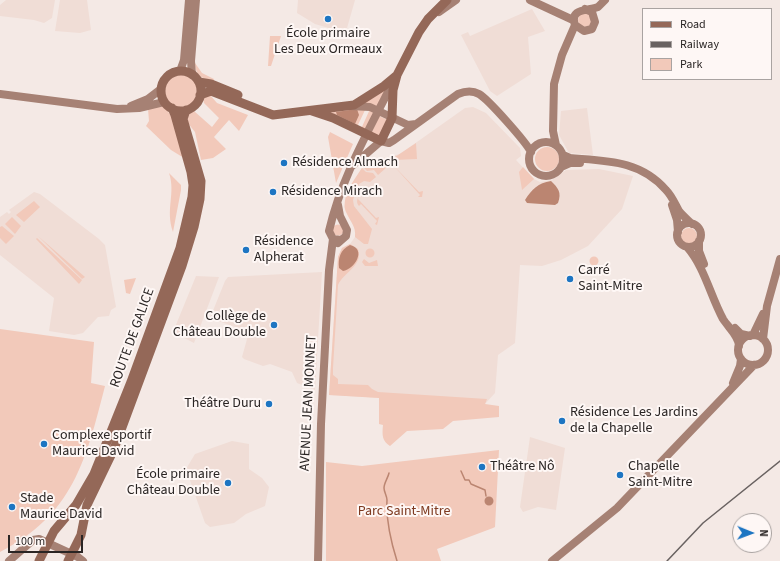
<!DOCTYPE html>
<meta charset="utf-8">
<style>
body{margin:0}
#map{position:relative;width:780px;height:561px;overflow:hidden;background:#f4e9e5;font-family:"Source Sans 3",sans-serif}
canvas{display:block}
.legend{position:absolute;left:642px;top:8px;width:130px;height:72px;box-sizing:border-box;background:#fef7f5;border:1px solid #a9a3a1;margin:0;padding:5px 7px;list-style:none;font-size:12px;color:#2a2524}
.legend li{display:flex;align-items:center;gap:8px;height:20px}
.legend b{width:20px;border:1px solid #a9a3a1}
.north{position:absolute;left:732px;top:513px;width:40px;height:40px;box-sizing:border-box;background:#fef7f5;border:1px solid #a9a3a1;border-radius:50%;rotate:91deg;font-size:11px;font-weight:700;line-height:16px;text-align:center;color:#2a2524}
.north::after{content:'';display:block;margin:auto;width:14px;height:18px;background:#1d75c2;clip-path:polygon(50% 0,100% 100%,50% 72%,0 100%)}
.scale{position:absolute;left:8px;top:535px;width:75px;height:18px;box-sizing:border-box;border:2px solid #2a2524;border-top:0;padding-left:5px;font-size:12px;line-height:14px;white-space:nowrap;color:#2a2524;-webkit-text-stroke:3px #fef7f5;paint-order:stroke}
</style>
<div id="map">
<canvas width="780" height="561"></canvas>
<ul class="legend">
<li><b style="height:5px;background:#946858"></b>Road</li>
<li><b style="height:5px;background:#696261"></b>Railway</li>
<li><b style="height:11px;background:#f2c9ba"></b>Park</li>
</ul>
<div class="north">N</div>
<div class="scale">100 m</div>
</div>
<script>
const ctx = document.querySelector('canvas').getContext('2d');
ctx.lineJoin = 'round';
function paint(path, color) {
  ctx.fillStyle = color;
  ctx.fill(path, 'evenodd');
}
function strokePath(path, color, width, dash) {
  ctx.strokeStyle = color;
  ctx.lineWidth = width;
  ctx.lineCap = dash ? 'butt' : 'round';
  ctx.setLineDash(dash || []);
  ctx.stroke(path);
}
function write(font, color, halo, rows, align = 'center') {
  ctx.font = font + ' "Source Sans 3",sans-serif';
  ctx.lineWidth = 4;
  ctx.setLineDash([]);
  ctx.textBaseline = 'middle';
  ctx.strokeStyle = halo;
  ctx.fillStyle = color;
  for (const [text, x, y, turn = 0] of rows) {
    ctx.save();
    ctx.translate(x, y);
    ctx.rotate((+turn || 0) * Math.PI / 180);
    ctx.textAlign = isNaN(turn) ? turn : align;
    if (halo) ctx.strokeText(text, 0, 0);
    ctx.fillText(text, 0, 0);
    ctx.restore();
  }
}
paint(new Path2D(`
 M6,0H55L52,18L44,23L34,20L0,16V5Z
 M60,0H87L91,30L80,33L55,31Z
 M298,0H355L347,28L339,31L315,24L297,13Z
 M532,9L545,31L528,37L531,74L497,96L490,91L461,35L468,32L470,36Z
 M473,107L486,113L520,148L521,156L516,160L534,179L540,182L552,180L566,170L599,169L633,176L622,209L588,246L561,260L542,266L520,265L515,343L498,355L495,393L485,404L329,395L338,257L342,248L350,244L355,237L356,231L344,207L350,187L362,168L368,162L400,154L465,108Z
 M587,108L593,155L569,153L559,135L561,111Z
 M34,192L40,194L99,239L105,245L116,307L111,310L109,316L98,317L83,333L74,335L49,331L54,298L0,255V217L7,212L9,214L11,212L9,210Z
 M322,272L315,390L297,383L292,372L270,364L263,366L244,359L242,357L249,332L210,318L225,281L228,277Z
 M196,276L219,277L194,343L173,332Z
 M530,437L565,448L556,510L538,507L523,512L520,507Z
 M232,441L249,444V469L262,478L269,487L265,506L246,514L234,523L210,527L205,523L186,469L195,454Z`), '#f0ddd6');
paint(new Path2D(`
 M578 20a7 7 0 1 1 14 0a7 7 0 1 1-14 0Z
 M270,36H281L271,66H268Z
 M195,63L202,73L214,79V82C203,79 195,76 195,63Z
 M165 91a16 16 0 1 1 32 0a16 16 0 1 1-32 0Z
 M387,85L378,108L356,105Z
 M210,95L217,103L248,115L239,131L229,120L214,137L226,149L213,158L201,160L195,132L187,122L189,113L194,111L212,127L219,118L204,103L203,98Z
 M162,106C175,112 180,145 184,158L171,150L146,126L149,121L148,109Z
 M366,108L357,127L325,110Z
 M370,109L375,112L365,131L361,129Z
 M379,116L388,120L379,136L371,133Z
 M330,132L353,144L336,183L328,137Z
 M416,143L417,159L395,160L378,175L374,170L367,171L363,167L375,159L395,157Z
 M535 159a12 12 0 1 1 24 0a12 12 0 1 1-24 0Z
 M393,165L419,192L423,191L422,197H418L420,195Z
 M523,167L534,179L522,190L519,172Z
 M362,168L366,172L373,173L376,177L370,182L364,181L359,184L353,200L354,206L372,229L368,244H364L355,237C356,226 351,223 347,214C339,199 354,180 362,168Z
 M169,173L181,185V190L173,232C165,209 176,194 169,173Z
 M359,196L358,199L376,218L379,217L377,225L375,224L377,221L361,204L359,206C356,203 357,199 359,196Z
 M34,201L40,207L24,222L16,215Z
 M12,217L21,226L15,234L5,224Z
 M332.5 230a5.5 5.5 0 1 1 11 0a5.5 5.5 0 1 1-11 0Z
 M2,226L14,236L6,244L0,238V227Z
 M681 236a8 8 0 1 1 16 0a8 8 0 1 1-16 0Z
 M38,236L85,277L82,279Z
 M37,238L82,280L79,284L36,239Z
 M350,244L358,249C364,265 343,273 338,285L333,368V375L338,379V384L368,385L372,389L378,392L487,399L485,404L499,406V417L453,421L443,429L407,431L390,446C382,441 382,435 383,425L379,424V398L329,395L338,257L342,248Z
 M365.5 253a4.5 4.5 0 1 1 9 0a4.5 4.5 0 1 1-9 0Z
 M589.5 261a4.5 4.5 0 1 1 9 0a4.5 4.5 0 1 1-9 0Z
 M364,259L369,263L377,260L378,266H365L362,262Z
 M136,278L130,294L126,293L124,280Z
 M0,329L94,342L91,383L105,386C86,460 73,515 0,552Z
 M499,450L495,527L493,528L437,549L441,561H326V462L362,466Z`), '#f2c9ba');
paint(new Path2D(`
 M357,109L359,115L355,124L337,115L336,112Z
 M551,181C558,188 562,192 558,203L555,205L527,203L525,200C532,189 538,183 551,181Z
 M350,245C367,249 355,269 343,271L339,268C338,258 340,250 350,245Z
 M484.5 501a4.5 4.5 0 1 1 9 0a4.5 4.5 0 1 1-9 0Z`), '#bb8571');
strokePath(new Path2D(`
 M461,471L465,480H469L471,484L485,490L486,496
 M389,473C388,478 384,483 384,488C384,492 387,496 387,500C386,520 391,542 397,561`), '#bb8571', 1.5);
strokePath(new Path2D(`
 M530,0L573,20
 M585,9L592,12L595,22L592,29L584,31L575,25C569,8 588,11 598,7C600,5 603,2 605,0
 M439,12L456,0
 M180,71L184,60L189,0
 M192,75L191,61L196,0
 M0,94L117,109L139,108L164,102
 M131,106L148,99L161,89
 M350,106L370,107L408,125L416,124
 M529 159a17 17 0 1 1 34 0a17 17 0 1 1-34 0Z
 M556,145L553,131L554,84L562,55L575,25
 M563,155L570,158C606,161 640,160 666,190C672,196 675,204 679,211C683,216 688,220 692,224
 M352,166L381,141L389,143L394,140L458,94C465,91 472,90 479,94C488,99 526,142 531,152
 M561,167L570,163H580
 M338,205L340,216L347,230L346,236L338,243
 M672,205L677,220L678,232
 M677 235a12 12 0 1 1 24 0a12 12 0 1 1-24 0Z
 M341,240L333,239L329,231C341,178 369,130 393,82
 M699,241V251L704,264
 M687,247C705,268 710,295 723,319C728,327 739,336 739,346
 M735,328L741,334L750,336
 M753,335L763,314
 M738 350a15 15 0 1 1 30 0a15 15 0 1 1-30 0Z
 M763,339L767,306L780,259
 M733,383L740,366L741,359
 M9,561L33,540L39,539L78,557L83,561
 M318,561L321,424L329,270L333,239
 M552,561L617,508L754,365`), '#a68174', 8);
strokePath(new Path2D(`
 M161 91a20 20 0 1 1 40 0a20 20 0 1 1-40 0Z
 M199,82L211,84L238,95
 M200,95L211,91L273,115L354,105L384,86L396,76
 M312,111L333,118L381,141L392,118L393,90L397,75L419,32L428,19L447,0
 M39,561L54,531L76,505L94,474L131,382L180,248L192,197L193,185L191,172L175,115L172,108
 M68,561L81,535L87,505L114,449L182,266L194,227L200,199L201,181L183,119L186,110`), '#946858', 9);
strokePath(new Path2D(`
 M667,561L703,523L780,461`), '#696261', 1.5);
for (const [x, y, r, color] of [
 [328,19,4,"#1d75c2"],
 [284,163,4,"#1d75c2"],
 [273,192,4,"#1d75c2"],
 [246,250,4,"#1d75c2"],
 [570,279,4,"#1d75c2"],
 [274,325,4,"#1d75c2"],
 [269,404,4,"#1d75c2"],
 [562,421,4,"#1d75c2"],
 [44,444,4,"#1d75c2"],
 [482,467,4,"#1d75c2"],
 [620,475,4,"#1d75c2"],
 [228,483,4,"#1d75c2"],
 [12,507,4,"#1d75c2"]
]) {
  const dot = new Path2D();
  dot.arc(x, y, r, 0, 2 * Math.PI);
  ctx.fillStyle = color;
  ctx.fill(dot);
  strokePath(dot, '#fef7f5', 1.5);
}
write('14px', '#2a2524', '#fef7f5', [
 ["École primaire",328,34,"center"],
 ["Les Deux Ormeaux",328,50,"center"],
 ["Résidence Almach",292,163],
 ["Résidence Mirach",281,192],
 ["Résidence",254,242],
 ["Alpherat",254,258],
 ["Carré",578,271],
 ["Saint-Mitre",578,287],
 ["Collège de",266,317,"right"],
 ["Château Double",266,333,"right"],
 ["Théâtre Duru",261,404,"right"],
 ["Résidence Les Jardins",570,413],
 ["de la Chapelle",570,429],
 ["Complexe sportif",52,436],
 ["Maurice David",52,452],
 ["Théâtre Nô",490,467],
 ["Chapelle",628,467],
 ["Saint-Mitre",628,483],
 ["École primaire",220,475,"right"],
 ["Château Double",220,491,"right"],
 ["Stade",20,499],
 ["Maurice David",20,515]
], 'left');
write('14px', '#2a2524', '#fef7f5', [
 ["ROUTE DE GALICE",133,338,-70],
 ["AVENUE JEAN MONNET",309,403,-87]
]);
write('14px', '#7d391f', '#fef7f5', [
 ["Parc Saint-Mitre",404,512]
]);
</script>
